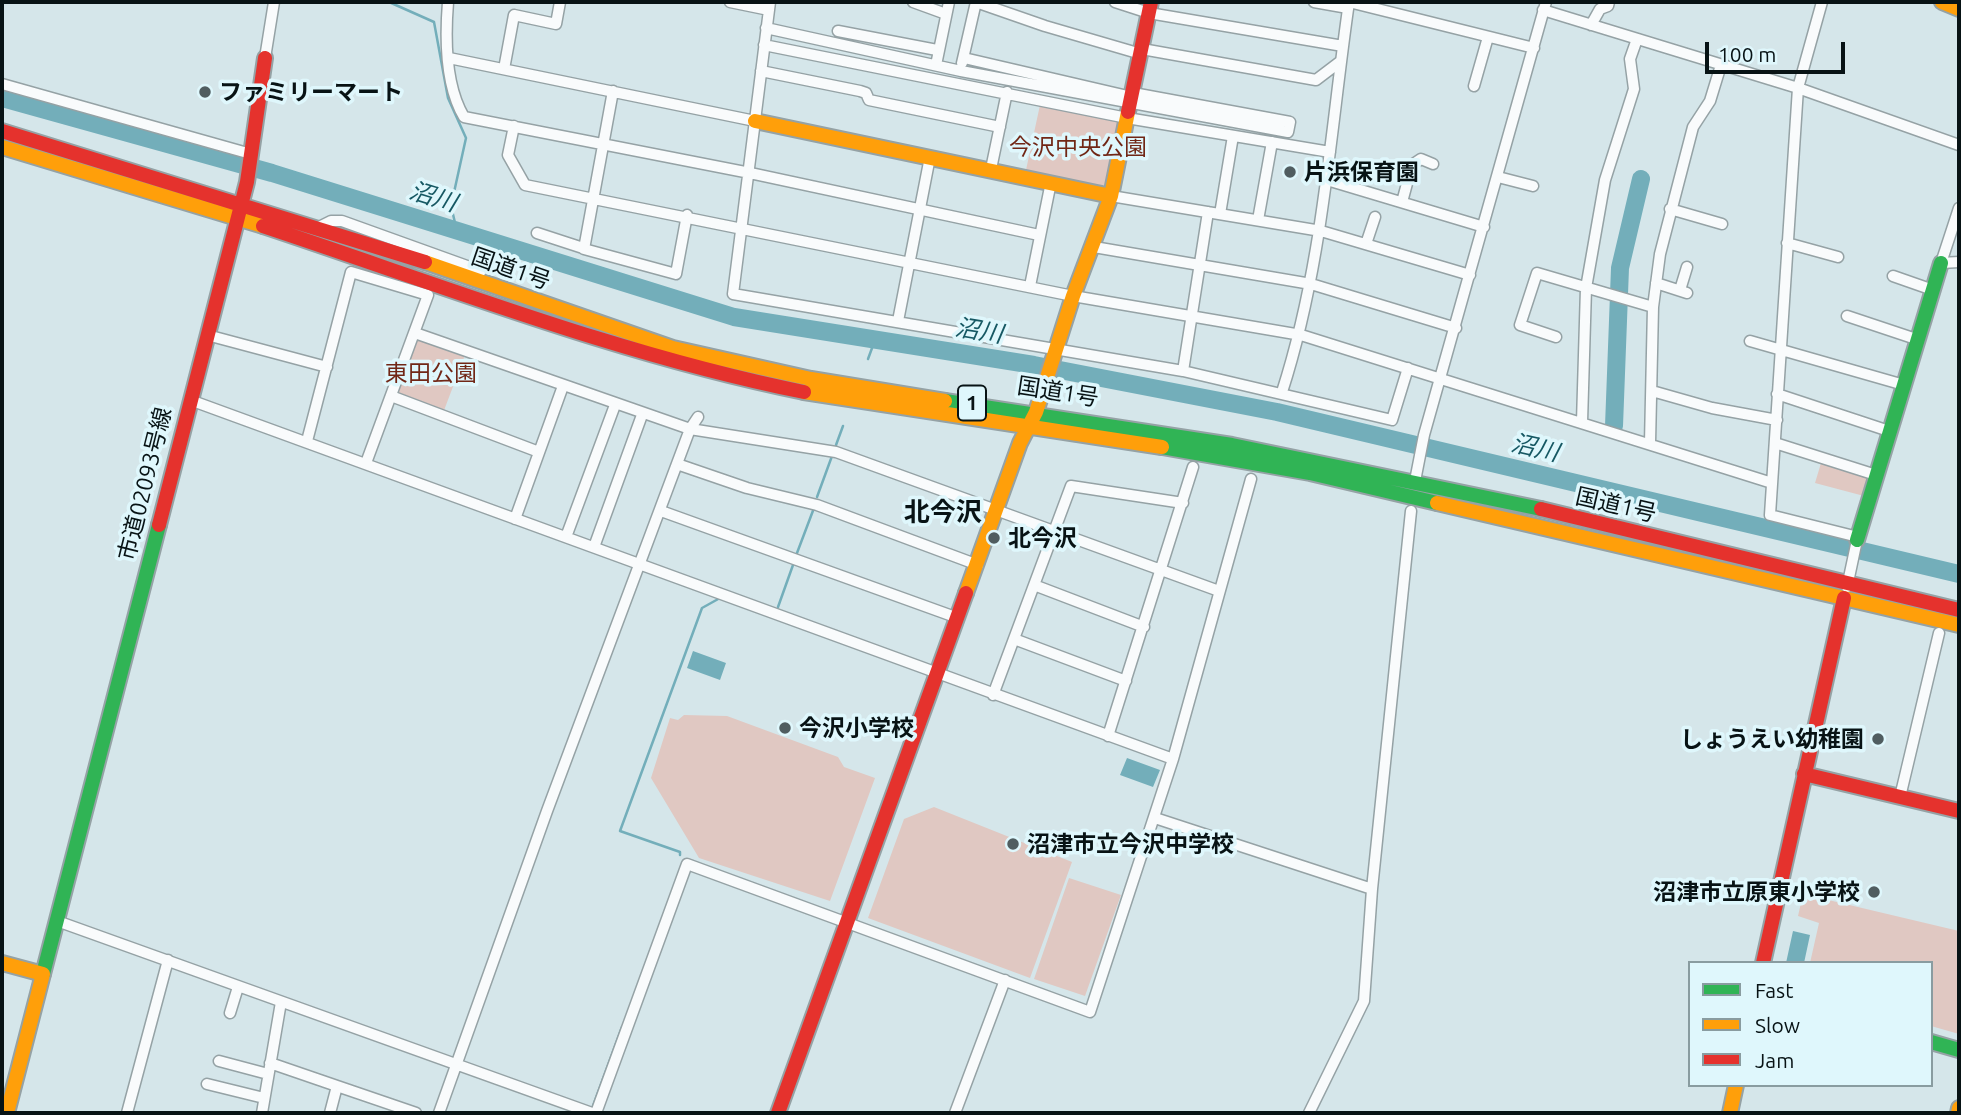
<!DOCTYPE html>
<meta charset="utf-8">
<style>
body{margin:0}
#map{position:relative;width:1961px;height:1115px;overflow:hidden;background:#d5e6ea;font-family:Ubuntu,sans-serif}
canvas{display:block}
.frame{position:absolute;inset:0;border:4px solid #081315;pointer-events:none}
.legend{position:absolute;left:1688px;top:961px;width:245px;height:126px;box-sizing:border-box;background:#dff7fc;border:2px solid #899ca0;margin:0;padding:9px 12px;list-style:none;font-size:21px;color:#081315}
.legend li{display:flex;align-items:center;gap:14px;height:35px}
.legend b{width:35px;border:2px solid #899ca0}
.scale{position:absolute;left:1705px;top:42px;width:140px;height:32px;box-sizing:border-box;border:4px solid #081315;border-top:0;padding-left:9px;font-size:21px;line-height:24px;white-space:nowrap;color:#081315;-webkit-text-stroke:5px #dff7fc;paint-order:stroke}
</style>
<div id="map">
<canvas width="1961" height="1115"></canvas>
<div class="frame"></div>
<ul class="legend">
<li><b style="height:9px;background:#30b455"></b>Fast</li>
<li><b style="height:9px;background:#ff9f0a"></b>Slow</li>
<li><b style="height:9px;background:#e5322d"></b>Jam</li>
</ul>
<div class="scale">100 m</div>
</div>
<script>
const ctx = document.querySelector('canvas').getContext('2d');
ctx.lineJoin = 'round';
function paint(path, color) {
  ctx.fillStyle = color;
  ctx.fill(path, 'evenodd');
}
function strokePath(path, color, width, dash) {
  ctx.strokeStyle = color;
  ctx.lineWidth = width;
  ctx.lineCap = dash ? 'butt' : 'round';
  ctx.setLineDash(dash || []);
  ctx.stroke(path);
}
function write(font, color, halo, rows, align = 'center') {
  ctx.font = font + ' Ubuntu,"Noto Sans JP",sans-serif';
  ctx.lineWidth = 7;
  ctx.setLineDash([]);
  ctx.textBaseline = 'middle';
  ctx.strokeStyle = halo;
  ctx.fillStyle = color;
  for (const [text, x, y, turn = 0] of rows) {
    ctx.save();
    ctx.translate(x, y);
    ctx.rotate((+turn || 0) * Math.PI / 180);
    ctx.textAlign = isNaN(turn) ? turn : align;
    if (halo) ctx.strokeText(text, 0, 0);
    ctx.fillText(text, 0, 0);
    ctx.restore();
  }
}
paint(new Path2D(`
 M1040,105L1119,122L1122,127L1110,182L1102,186L1026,170Z
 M421,339L465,355L443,413L400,397L398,391L416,341Z
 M1821,463L1867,477L1864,496L1815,483Z
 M684,715L727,716L838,757L844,767L875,778L830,901L699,858L651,778L670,718L678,720Z
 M934,807L1072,862L1030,978L868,918L904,819Z
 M1069,878L1121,895L1085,996L1034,979Z
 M1803,894L1959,931V1034L1931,1026V963H1810L1819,923L1798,916Z`), '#e0c8c2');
paint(new Path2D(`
 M693,651L726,663L720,680L687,668Z
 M1127,758L1160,770L1153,787L1120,775Z
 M1793,931L1810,935L1804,963H1786Z`), '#73aeba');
strokePath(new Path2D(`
 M389,2L434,22L448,98L466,138L451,206L457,231
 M868,359L875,340
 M836,445L843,426
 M817,497L832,456
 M797,553L814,508
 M778,607L793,565
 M680,855V852L620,831L702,608L720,598
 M593,1106L622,1027`), '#73aeba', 2.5);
strokePath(new Path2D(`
 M2,98L272,173L734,317L1034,365L1277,412L1959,574
 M1614,426L1620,268L1641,179`), '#73aeba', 18);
const street = new Path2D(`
 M448,2C445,39 445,85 464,117L750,173L1039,235
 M730,2L769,10
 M770,2L733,294L1183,371L1392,420L1408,368
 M913,2L946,14
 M976,2L1045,26L1141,54
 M1115,2L1149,13L1343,46
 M1314,2L1348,8
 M1349,2L1534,48
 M1822,2L1798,88L1770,515L1858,537
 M1543,10L1798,88L1959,145
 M1591,25L1600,9L1608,6L1609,2
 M766,28L961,71L1288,132L1290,122L1133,93
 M838,31L937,50
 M764,45L1127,118L1330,152
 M1142,49L1316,80L1341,61
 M265,58L274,2
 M449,58L755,121
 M964,58L1132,97
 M962,63L976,2
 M936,65L949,2
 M504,69L514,15L556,24L560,2
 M761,71L860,91L866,93L869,100L1000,127
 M2,84L251,154
 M1474,86L1488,37
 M613,91L584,249L676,274L687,215
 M514,126L508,155L525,185L1073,296L1301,335L1772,483
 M991,169L1007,92
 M1498,177L1533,186
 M1327,180L1484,227
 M1111,196L1321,231L1470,275
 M1402,202L1412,165L1421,159L1433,164
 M1959,208L1941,263L1959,262
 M1670,209L1722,224
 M1220,214L1233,136
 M1258,220L1272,142
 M319,227L331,221H342L481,271
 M537,233L583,248
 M1787,243L1838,257
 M1366,244L1375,217
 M1094,247L1311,284L1456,328
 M1893,276L1933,290
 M1656,283L1687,293
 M1030,286L1051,182
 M1680,290L1687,267
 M1847,316L1919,340
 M898,321L930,157
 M415,333L690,429L836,452L1219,591
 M207,335L327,367
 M1556,337L1520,325L1537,273L1653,307
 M1750,341L1904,385
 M1183,371L1208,212
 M1652,391L1712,408L1777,420
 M1282,392C1323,265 1330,133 1349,2
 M1777,394L1889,431
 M391,396L539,452
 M190,400L1173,759
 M1582,422L1586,288L1605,180L1634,89L1630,59L1637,39
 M307,441L351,272L428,295L366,463
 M1650,443L1653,307L1660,254L1693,127L1710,101L1721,65
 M1775,443L1876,475
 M677,464L747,488L817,505L978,565
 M1415,481L1424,435L1546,2
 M661,511L958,618
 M515,519L563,386
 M566,537L615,405
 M594,547L642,415
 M1034,585L1144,627
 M1847,587L1857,540
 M1014,639L1126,681
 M993,695L1071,486L1183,503
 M1108,736L1193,467
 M1900,797L1939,633
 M1155,818L1372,889
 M57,921L592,1113
 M230,1013L238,987
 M219,1061L268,1074
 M270,1063L337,1086
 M207,1084L264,1098
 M127,1113L168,960
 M262,1113L281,1002
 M330,1113L337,1086L416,1113
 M439,1113L547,811L690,429L698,417
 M596,1113L687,864L1090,1012L1173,759L1251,479
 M955,1113L1005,980
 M1309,1113L1364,1001L1372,889L1411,511`);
const fast = new Path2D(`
 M945,401L1232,445L1541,509
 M1162,447L1310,473L1437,503
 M1857,540L1941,263
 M43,974L159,525
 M1931,1042L1959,1050`);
const slow = new Path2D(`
 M1942,2L1959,9
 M755,121L1111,196
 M2,147L263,226
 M425,262L673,348L811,379L945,401
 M804,392L1162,447
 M1437,503L1959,625
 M966,593L1020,443L1036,412L1073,296L1111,196L1128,112
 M2,963L43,974L7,1113
 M1730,1113L1736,1085
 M1958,1113L1959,1108`);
const jam = new Path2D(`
 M1128,112L1151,2
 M2,131L425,262
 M263,226C441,285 620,355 804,392
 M1541,509L1959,610
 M159,525L247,182L265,58
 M1804,774L1959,811
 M1763,963L1844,598
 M778,1113L966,593`);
strokePath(street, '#95a2a5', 13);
strokePath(fast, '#95a2a5', 18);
strokePath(slow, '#95a2a5', 18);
strokePath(jam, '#95a2a5', 18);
strokePath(street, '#f9fbfc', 10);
strokePath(fast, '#30b455', 14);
strokePath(slow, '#ff9f0a', 14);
strokePath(jam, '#e5322d', 14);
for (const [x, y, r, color] of [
 [205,92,7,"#505d60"],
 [1290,172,7,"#505d60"],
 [994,538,7,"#505d60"],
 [785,728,7,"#505d60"],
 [1878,739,7,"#505d60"],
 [1013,844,7,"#505d60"],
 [1874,892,7,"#505d60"]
]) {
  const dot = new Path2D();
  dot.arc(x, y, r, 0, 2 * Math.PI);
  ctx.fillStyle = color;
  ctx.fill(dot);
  strokePath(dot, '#dff7fc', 2.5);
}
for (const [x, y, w] of [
 [972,403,28]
]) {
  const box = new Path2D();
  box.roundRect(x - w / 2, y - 17.5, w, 35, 5);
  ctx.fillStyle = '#dff7fc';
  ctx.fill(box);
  strokePath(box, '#081315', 2);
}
write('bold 21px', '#081315', null, [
 ["1",972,403]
]);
write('bold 23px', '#081315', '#dff7fc', [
 ["ファミリーマート",219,92],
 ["片浜保育園",1304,172],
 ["北今沢",1008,538],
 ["今沢小学校",799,728],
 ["しょうえい幼稚園",1864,739,"right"],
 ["沼津市立今沢中学校",1027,844],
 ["沼津市立原東小学校",1860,892,"right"]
], 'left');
write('23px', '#712716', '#dff7fc', [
 ["今沢中央公園",1078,147],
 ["東田公園",431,373]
]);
write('23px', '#081315', '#dff7fc', [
 ["国道1号",511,269,19],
 ["国道1号",1058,392,9],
 ["市道02093号線",145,484,-76],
 ["国道1号",1616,505,13]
]);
write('italic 24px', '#165863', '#dff7fc', [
 ["沼川",433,197,17],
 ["沼川",979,331,9],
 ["沼川",1535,448,13]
]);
write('bold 26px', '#081315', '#dff7fc', [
 ["北今沢",943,512]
]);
</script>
